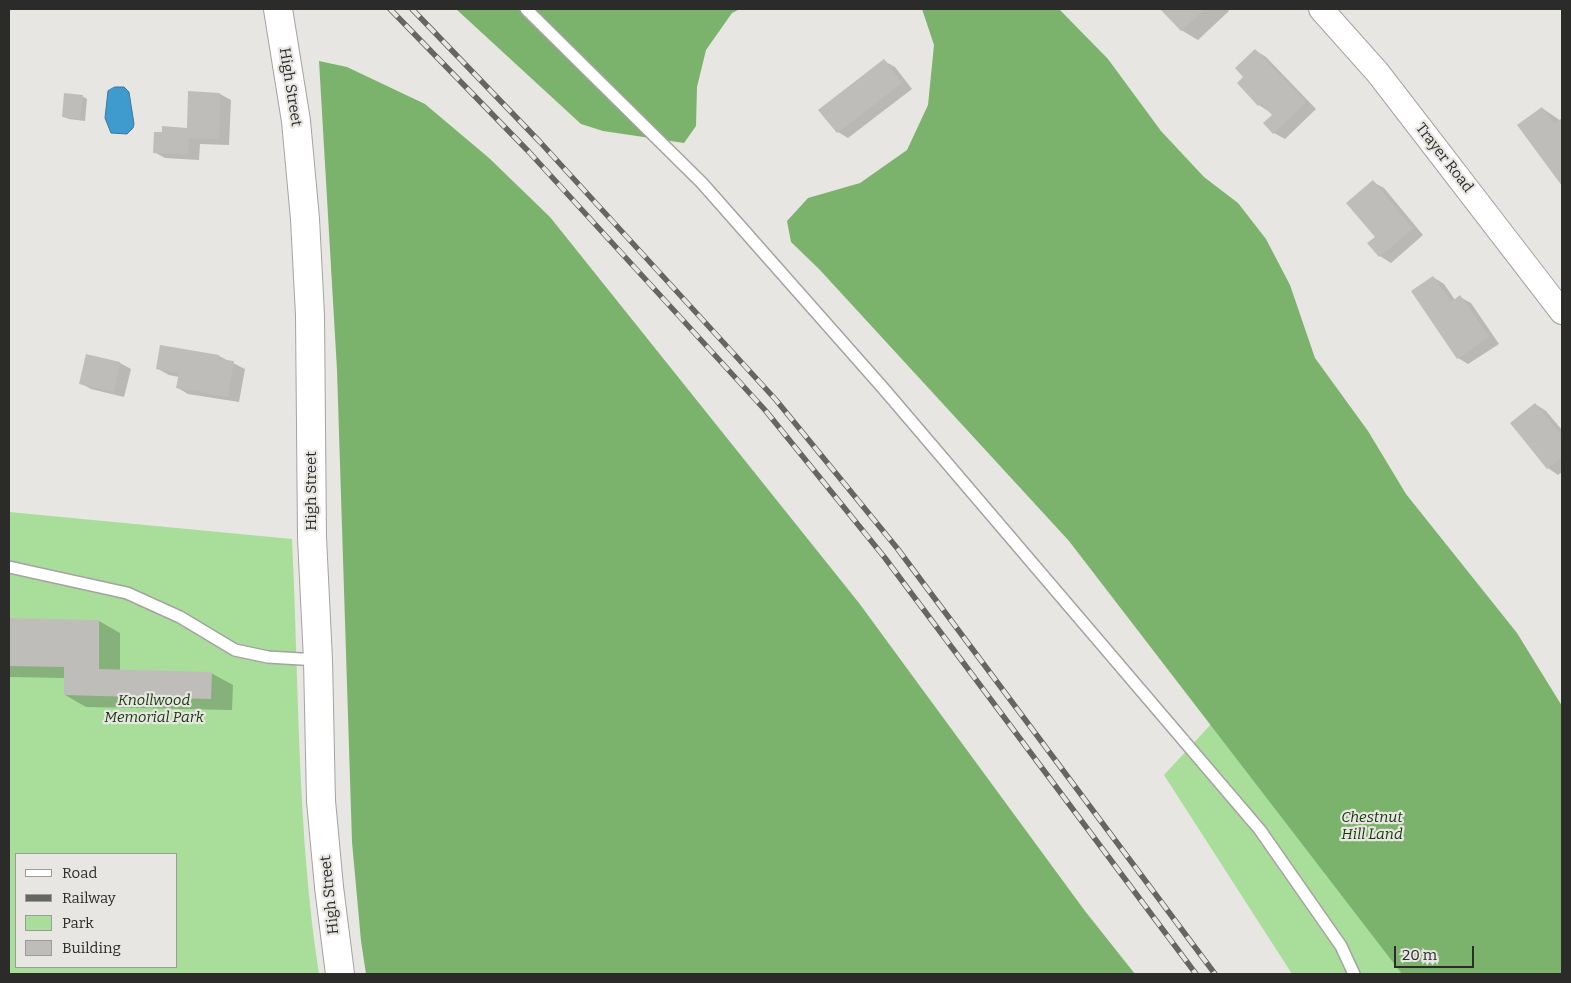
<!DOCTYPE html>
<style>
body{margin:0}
#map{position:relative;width:1571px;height:983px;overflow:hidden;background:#e8e6e3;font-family:Bitter,serif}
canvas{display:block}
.frame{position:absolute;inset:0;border:10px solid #2b2b29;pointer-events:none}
.legend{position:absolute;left:15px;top:853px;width:162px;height:115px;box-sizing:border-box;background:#e8e6e3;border:1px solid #9c9b99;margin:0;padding:6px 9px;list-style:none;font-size:15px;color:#2b2b29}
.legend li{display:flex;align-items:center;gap:10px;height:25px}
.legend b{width:25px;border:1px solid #9c9b99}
.scale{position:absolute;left:1394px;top:946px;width:80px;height:22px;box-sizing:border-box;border:2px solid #2b2b29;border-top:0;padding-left:6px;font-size:15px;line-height:18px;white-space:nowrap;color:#2b2b29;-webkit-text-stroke:4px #e8e6e3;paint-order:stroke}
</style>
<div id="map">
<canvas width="1571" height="983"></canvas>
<div class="frame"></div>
<ul class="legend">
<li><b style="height:6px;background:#fff"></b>Road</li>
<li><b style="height:6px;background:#656562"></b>Railway</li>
<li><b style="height:14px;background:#a8de99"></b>Park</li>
<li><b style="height:14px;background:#bfbdba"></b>Building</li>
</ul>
<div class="scale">20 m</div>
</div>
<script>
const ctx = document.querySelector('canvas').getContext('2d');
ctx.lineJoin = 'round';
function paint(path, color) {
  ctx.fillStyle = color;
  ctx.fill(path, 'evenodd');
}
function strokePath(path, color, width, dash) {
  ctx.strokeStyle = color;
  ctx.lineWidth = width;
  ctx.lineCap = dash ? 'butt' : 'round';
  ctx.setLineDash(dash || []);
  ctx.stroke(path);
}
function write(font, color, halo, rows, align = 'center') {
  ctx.font = font + ' Bitter,serif';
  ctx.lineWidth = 4.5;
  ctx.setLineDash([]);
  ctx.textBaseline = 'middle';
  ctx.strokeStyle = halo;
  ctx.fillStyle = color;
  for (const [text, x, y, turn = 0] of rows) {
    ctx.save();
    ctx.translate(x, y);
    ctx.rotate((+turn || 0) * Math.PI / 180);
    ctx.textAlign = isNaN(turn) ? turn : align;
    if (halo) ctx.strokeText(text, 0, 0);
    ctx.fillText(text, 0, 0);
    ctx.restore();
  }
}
paint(new Path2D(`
 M9,512L292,539C299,684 297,830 319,974H9ZM16,854H176V967H16Z
 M1238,695L1562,974H1292L1164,775Z`), '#a8de99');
paint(new Path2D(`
 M456,9H740L732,13L706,50L697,87L696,126L684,143L603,131L581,124Z
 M922,9H1059L1108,59L1161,131L1204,177L1238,203L1266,239L1290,285L1315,358L1368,431L1406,494L1517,633L1562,706V974H1402L1069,541L819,269L791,242L787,221L808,198L860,183L907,150L928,105L934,45Z
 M319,61L347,67L425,104L489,158L550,217L859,603L1085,911L1135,974H366L361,941L352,842L337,370Z`), '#7cb36c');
const water = new Path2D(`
 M115,87H124L129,92L134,124L133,128L127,134L111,133L105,118L108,91Z`);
paint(water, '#3f9bce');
strokePath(water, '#39799c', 1);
paint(new Path2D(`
 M1162,9H1227L1229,11L1198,40L1181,30Z
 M1255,50L1266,57L1316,109L1285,139L1274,133V115L1259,105L1239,83L1245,77Z
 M884,61L895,67L912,89L848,138L838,132Z
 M220,94L231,100L229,145L200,144L199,160L165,158L154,152L188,129Z
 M82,96L87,99L85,121L69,119L64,117Z
 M1542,108L1561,121L1562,120V184L1519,126Z
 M1373,182L1384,188L1423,235L1391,263L1380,256L1369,244L1376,237Z
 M1433,277L1444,284L1455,300L1460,297L1471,303L1499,344L1468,364L1458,358Z
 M87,356L120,363L131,369L124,397L91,389L80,383Z
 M219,356L245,369L239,402L188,394L178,388L179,377L169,375L158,369Z
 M1535,404L1546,411L1562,430V472L1558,475L1548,468Z
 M9,619L99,621L120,633V671L211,673L233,685L232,710L86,707L65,695V678L9,677Z`), '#0003');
paint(new Path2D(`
 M1160,9H1205L1181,31Z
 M1255,49L1306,102L1273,134L1263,123L1272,115L1261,103L1258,106L1237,83L1243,77L1235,68Z
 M884,59L902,83L837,133L818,110Z
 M188,91L220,93L219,139L189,138L188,154L153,153L154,132H162V126L187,128Z
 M64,93L83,95L80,119L62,117Z
 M1542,107L1555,124L1562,118V186L1517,125Z
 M1373,180L1413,229L1379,257L1367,243L1375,237L1346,203Z
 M1433,276L1451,302L1460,295L1489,337L1457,359L1411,291Z
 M160,345L219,355L218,359L234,361L228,397L176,388L179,373L156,369Z
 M86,354L120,362L114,392L79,384Z
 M1535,403L1562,436V457L1547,469L1510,423Z
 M9,618L99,620V669L212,672L211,699L64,695V667L9,666Z`), '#bfbdba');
const service = new Path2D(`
 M526,9L702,183L883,388L1260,830L1341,946L1354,974
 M9,567L127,593L180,617L235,650L268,657L318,660`);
const minor = new Path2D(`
 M1321,9L1378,73L1562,312`);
const tertiary = new Path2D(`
 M278,9L296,121L305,219L310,315L312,538L318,660L321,801L329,887L340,974`);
strokePath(service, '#a5a3a0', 14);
strokePath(minor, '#a5a3a0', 26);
strokePath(tertiary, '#a5a3a0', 30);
strokePath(service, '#fff', 11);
strokePath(minor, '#fff', 24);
strokePath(tertiary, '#fff', 28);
const rail = new Path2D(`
 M390,9L529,152L765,410L885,558L1196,974
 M412,9L540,142L776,400L897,548L1215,974`);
strokePath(rail, '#656562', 5.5);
strokePath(rail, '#e8e6e3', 4, [11]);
write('15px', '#2b2b29', '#e8e6e3', [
 ["High Street",290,87,81],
 ["Trayer Road",1444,158,52],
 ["High Street",312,491,-90],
 ["High Street",330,895,-96]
]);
write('italic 15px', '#143907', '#e8e6e3', [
 ["Knollwood",154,701],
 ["Memorial Park",154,718],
 ["Chestnut",1372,818],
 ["Hill Land",1372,835]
]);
</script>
